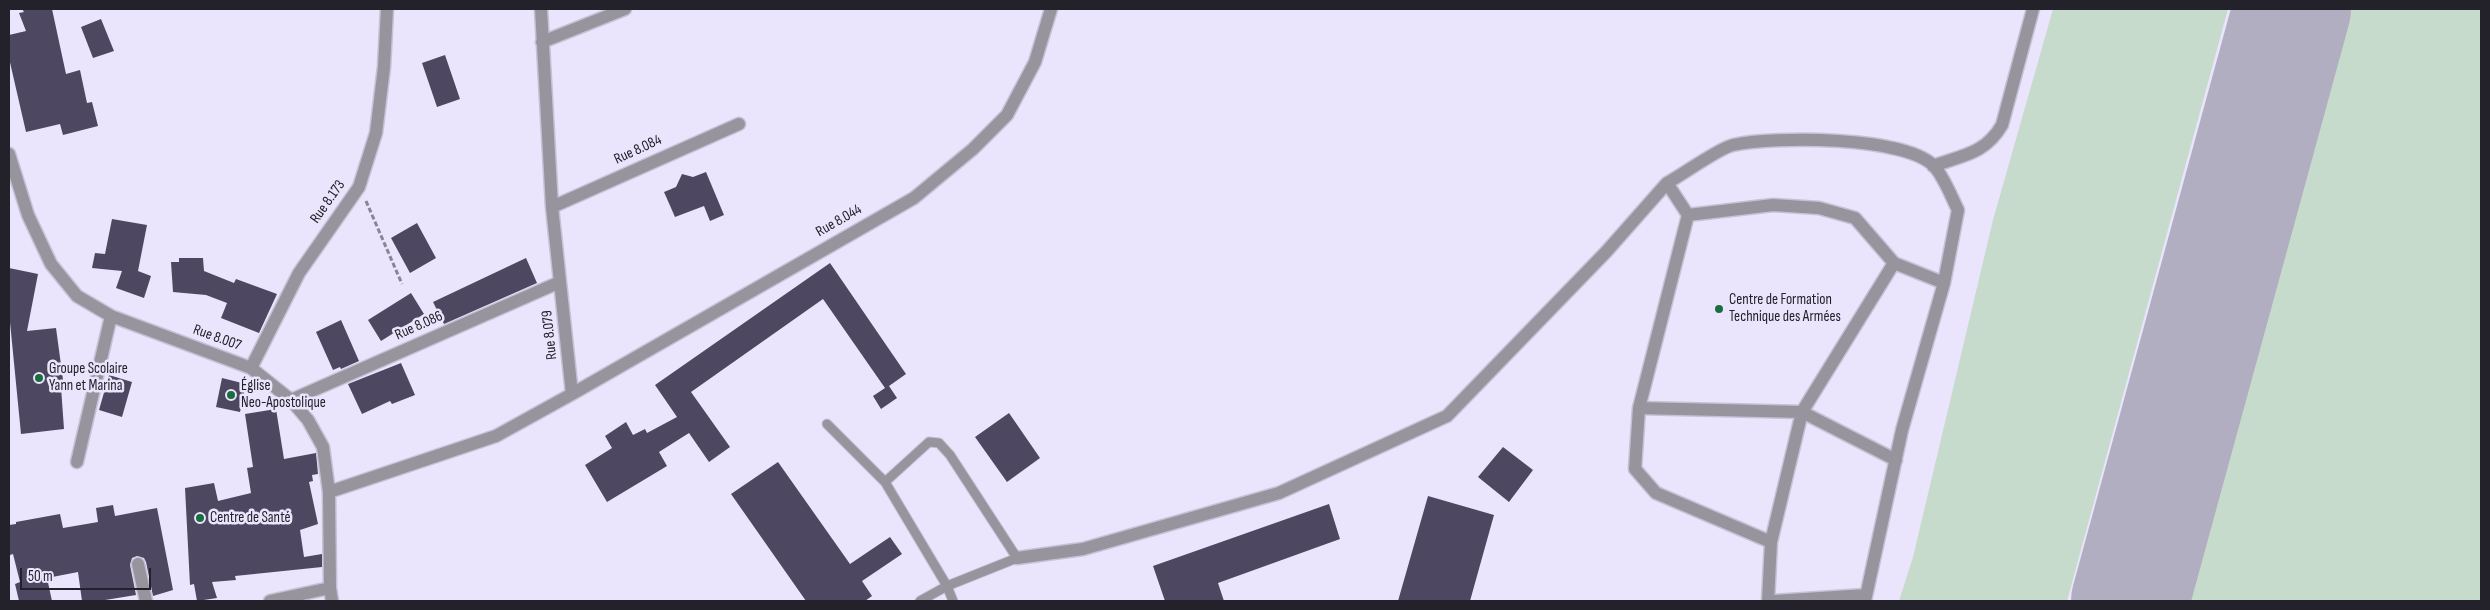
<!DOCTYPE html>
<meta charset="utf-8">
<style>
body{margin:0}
#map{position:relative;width:2490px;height:610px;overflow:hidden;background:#eae5fc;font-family:"Sofia Sans Condensed",sans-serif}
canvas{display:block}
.frame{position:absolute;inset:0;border:10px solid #23212a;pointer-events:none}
.scale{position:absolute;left:20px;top:568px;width:131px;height:22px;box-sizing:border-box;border:2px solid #23212a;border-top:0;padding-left:6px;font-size:15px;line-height:18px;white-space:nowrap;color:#23212a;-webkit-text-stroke:4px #eae5fc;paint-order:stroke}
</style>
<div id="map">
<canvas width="2490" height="610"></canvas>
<div class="frame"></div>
<div class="scale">50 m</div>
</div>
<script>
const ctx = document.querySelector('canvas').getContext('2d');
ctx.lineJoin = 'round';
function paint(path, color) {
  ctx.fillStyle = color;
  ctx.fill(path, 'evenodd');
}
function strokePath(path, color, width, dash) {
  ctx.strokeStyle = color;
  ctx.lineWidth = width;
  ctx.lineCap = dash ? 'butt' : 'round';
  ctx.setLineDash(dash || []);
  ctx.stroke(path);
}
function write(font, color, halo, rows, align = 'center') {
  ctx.font = font + ' "Sofia Sans Condensed",sans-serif';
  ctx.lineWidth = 5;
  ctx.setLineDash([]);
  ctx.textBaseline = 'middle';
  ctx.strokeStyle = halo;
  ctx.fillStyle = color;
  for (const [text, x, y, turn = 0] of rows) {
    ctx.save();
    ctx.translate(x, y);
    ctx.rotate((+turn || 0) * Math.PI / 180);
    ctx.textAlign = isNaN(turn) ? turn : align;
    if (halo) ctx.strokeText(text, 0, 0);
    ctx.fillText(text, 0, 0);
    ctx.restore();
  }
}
paint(new Path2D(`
 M2053,9H2228L2067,601H1899L1913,557L1993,220Z
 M2345,9H2481V601H2184Z`), '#c6dbcb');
strokePath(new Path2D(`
 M2130,601L2292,9`), '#b2aec1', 118);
paint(new Path2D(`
 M22,9H52L66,74L80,70L87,103L92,102L98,126L63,135L60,124L26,132L9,58V35L26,31L19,13L24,12Z
 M101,19L114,51L93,58L81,27Z
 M445,55L460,99L437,107L422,63Z
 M706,172L724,215L710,221L704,206L675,217L664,192L676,187L682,174L693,177Z
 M112,219L147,225L138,271L151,276L144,298L116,288L122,271L92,268L95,253L105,254Z
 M417,223L436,258L410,273L391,238Z
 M179,258H203L204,271L234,283L236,279L277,294L259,333L221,318L227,303L206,295L173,292L171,262H179Z
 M526,258L537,283L444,324L433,302Z
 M830,263L906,374L889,386L897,398L881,409L873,396L885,388L823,299L691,392L730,447L709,462L689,433L659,452L667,466L607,502L585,465L612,448L605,436L626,422L633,435L645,429L647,433L677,417L655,385Z
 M9,268L38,274L27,331L56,328L64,387H61L64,429L21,434L9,312Z
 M411,293L424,314L381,341L368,320Z
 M341,320L359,361L341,369L340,367L333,370L316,332Z
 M401,363L415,395L392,404L390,401L362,414L348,384Z
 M109,375L132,382L122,417L99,410Z
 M222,378L246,384L240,412L216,407Z
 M276,409L284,459L316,453L318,474L312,475L313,481L309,482L318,524L300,530L304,557L322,554V567L235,576L236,580L212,582L217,598L197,601L194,584L190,585L185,488L214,483L218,501L251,493L247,468L253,467L245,414Z
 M1009,413L1040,458L1007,482L975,437Z
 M1503,447L1533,470L1509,502L1478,477Z
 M778,462L850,564L890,537L902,554L862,581L872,596L865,601H806L731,494Z
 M1428,496L1494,515L1470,601H1398Z
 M1329,504L1340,539L1218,583L1224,601H1165L1153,566Z
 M113,505L115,516L157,508L173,590L153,596L146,562L144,558L137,556L132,558L130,565L136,595L99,601H82L78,572L47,578L52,601H19L15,584L20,582L13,554L10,555L9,525L16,524V522L60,514L63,528L98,522L96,508Z`), '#4e4762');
const service = new Path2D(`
 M827,424L885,482L947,586L953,601
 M885,482L929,442L939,443L950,455L1017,558L947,586L920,601`);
const minor = new Path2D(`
 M542,42L625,9
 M9,154L28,215L51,264L77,296L111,316L251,368L291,400L308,420L323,447L329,492L330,588L332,601
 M1933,166C1963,155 1985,154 2002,125L2033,9
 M552,207L739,124
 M1688,215L1773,205L1819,208L1855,218L1894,263L1802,412L1771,542
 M1894,263L1944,283
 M251,368L299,273L359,187L376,133L384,67L387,9
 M572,394L914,198L973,149L1007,115L1035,62L1051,9
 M291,400L560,282
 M1639,408L1802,412L1896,460
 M77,462L111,316
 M329,492L496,436L572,394L552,207L541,9
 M1017,558L1083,549L1279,493L1447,416L1606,252L1667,183
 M138,564L146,601
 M270,601L330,588
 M1768,601L1771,542L1656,493L1635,469L1639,408L1688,215L1667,183C1682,175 1719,148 1733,145C1773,136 1905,136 1934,166C1944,177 1951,196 1958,210L1944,283L1902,430L1865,601
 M1774,601L1866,595`);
strokePath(service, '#c6c2d6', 11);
strokePath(minor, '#c6c2d6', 15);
strokePath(new Path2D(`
 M366,201L402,284`), '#898595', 3, [5, 2.5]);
strokePath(service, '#97949e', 9);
strokePath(minor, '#97949e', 12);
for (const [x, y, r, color] of [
 [1719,309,5,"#1c6d3d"],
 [39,378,5,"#1c6d3d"],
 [231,395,5,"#1c6d3d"],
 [200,518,5,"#1c6d3d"]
]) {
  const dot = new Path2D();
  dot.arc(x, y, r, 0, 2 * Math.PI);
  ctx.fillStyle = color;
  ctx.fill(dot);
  strokePath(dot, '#eae5fc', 2);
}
write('15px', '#23212a', '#eae5fc', [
 ["Rue 8.084",638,150,-25],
 ["Rue 8.173",328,202,-55],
 ["Rue 8.044",839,221,-30],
 ["Rue 8.086",419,326,-24],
 ["Rue 8.079",550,335,-96],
 ["Rue 8.007",217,338,20]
]);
write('15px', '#23212a', '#eae5fc', [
 ["Centre de Formation",1729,300],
 ["Technique des Armées",1729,317],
 ["Groupe Scolaire",49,369],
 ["Yann et Marina",49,386],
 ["Église",241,386],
 ["Neo-Apostolique",241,403],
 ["Centre de Santé",210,518]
], 'left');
</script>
